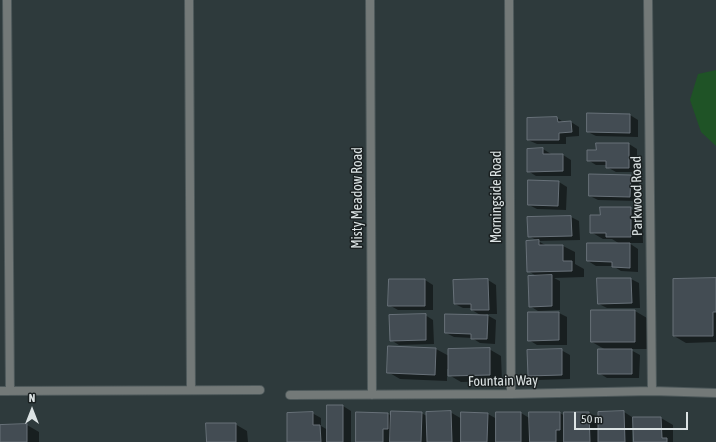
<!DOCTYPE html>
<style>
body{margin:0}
#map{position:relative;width:716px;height:442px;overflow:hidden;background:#2e3a3c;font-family:"Asap Condensed",sans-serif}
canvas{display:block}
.north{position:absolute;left:12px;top:390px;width:40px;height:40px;-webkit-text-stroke:3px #1a2021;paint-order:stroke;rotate:0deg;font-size:11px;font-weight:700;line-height:16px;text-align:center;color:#dce3e4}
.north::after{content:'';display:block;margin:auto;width:14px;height:18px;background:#dce3e4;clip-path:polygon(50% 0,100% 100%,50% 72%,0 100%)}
.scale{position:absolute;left:574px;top:412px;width:114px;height:18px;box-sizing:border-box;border:2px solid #dce3e4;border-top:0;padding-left:5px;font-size:12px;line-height:14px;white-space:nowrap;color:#dce3e4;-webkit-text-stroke:3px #1a2021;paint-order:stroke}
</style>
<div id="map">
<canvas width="716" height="442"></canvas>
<div class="north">N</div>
<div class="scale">50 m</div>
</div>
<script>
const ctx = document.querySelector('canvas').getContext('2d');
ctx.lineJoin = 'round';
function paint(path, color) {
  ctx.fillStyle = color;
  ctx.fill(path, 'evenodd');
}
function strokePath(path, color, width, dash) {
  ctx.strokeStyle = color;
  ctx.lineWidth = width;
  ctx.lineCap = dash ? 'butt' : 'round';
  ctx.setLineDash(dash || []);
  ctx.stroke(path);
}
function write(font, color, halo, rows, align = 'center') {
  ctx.font = font + ' "Asap Condensed",sans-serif';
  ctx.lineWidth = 3;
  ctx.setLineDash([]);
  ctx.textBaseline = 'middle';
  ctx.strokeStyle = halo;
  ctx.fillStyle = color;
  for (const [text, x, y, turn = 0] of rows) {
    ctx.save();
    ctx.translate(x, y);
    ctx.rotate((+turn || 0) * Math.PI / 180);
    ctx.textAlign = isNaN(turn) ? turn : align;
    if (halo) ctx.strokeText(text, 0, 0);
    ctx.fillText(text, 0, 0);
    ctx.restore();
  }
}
paint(new Path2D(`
 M716,70V146L701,132L690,100L698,74Z`), '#1f5326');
paint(new Path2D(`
 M588,114L630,115L638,120V137L596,136L588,132Z
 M557,118L565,123L571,122L579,127V136L566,137V144H537L528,140V119Z
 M629,144L637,149V172H616L607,167V165H596L588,160L596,151Z
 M543,149L551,154V155H563L571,160V176H536L528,171Z
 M631,176L639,181L638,201L598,200L590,196Z
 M559,182L567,187L566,210L537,209L529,205Z
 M630,208L642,215L643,243H629L638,249V272L621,271L613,266H596L588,261L620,244L612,239H603L591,232L601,216Z
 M571,217L579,221L580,240L538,241L547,246H563L575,252V264L584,269V277L554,278L560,281V310L538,311L530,306L538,277L528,271L538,241L529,236L528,218Z
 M631,279L639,283L640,308H607L599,304Z
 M716,279V342L686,343L674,336Z
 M425,280L433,285V310H398L389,305Z
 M488,280L496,285L497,314H485L496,320L495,344L480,343L472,338L454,337L446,333L482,316L472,310V308H463L455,304L454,281Z
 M635,311L647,318V349H629L640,355L639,378H607L599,373L606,350L592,342Z
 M559,313L567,317V345H537L529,340Z
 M425,315L433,320L434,344L399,345L391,340Z
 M436,349L449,356L489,349L501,356L502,381L461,382L449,375V369H447V381L400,379L388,372Z
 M561,350L570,355V379L537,380L529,375Z
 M343,406L351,411V442H288L312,413L321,418V426L328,430Z
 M450,412L462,419L488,414L497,419L521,413L531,419L560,413L565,416L589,413L599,418L624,412L632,417V442H357L388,414L392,416L421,413L427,416Z
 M661,418L673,425V442H635Z
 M235,424L247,431L248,442H208Z
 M27,425L39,432V442H0V426Z`), '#0007');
const building = new Path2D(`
 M587,113L630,114V133L587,132Z
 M557,117L558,122L571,121L572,132L559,133V140H527V118Z
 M596,143H629V168H606V161H587V150H596Z
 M543,148V154H563V171L527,172V149Z
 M589,174L631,175L630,197L589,196Z
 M528,180L559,181L558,206L528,205Z
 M600,207H631V237H606V233H590V215H600Z
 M571,216L572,236L528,237L527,217Z
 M539,240V245H563V261H572V271L527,272L526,241Z
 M587,243H630V268L612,267V262L587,261Z
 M552,275V306L529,307L528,276Z
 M597,278H631L632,303L598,304Z
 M716,278V312H713V336H673V279Z
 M389,279H425V306H388Z
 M488,279L489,310H471V304H454L453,280Z
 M591,310H635V342H591Z
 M528,312H559V340L528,341Z
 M426,314V340L390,341L389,315Z
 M445,314L488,315L487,339H471V334L445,333Z
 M388,346L436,348L435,375L387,373Z
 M490,348V375L448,376V349Z
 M562,349V375L528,376L527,350Z
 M598,349H632V374H598Z
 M327,405H343V442H327Z
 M391,411L422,412L421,442H390Z
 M451,411L452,442H427L426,412Z
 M624,411L625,442H598V412Z
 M313,412V425H320L321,442H287V413Z
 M356,412L388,413V429H383V442H356Z
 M461,412L488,413L487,442H461Z
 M496,412H521V442H496Z
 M529,412H560V430H556V442H530Z
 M564,412H589L590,442H564Z
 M633,417H661L662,438H667V442H634Z
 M206,423H236V442H207Z
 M27,424V442H0V425Z`);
paint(building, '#434c53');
strokePath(building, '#687179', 1);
const street = new Path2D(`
 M7,0L10,391
 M189,0L191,390
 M370,0L372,395
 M509,0L511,394
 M648,0L652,391
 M0,391L260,390
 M290,395L511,394L652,391L716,393`);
strokePath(street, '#4d585a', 10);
strokePath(street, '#737978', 8);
write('14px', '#dce3e4', '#1a2021', [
 ["Parkwood Road",637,196,-91],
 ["Morningside Road",497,197,-90],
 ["Misty Meadow Road",358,198,-90],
 ["Fountain Way",503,381,-1]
]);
</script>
